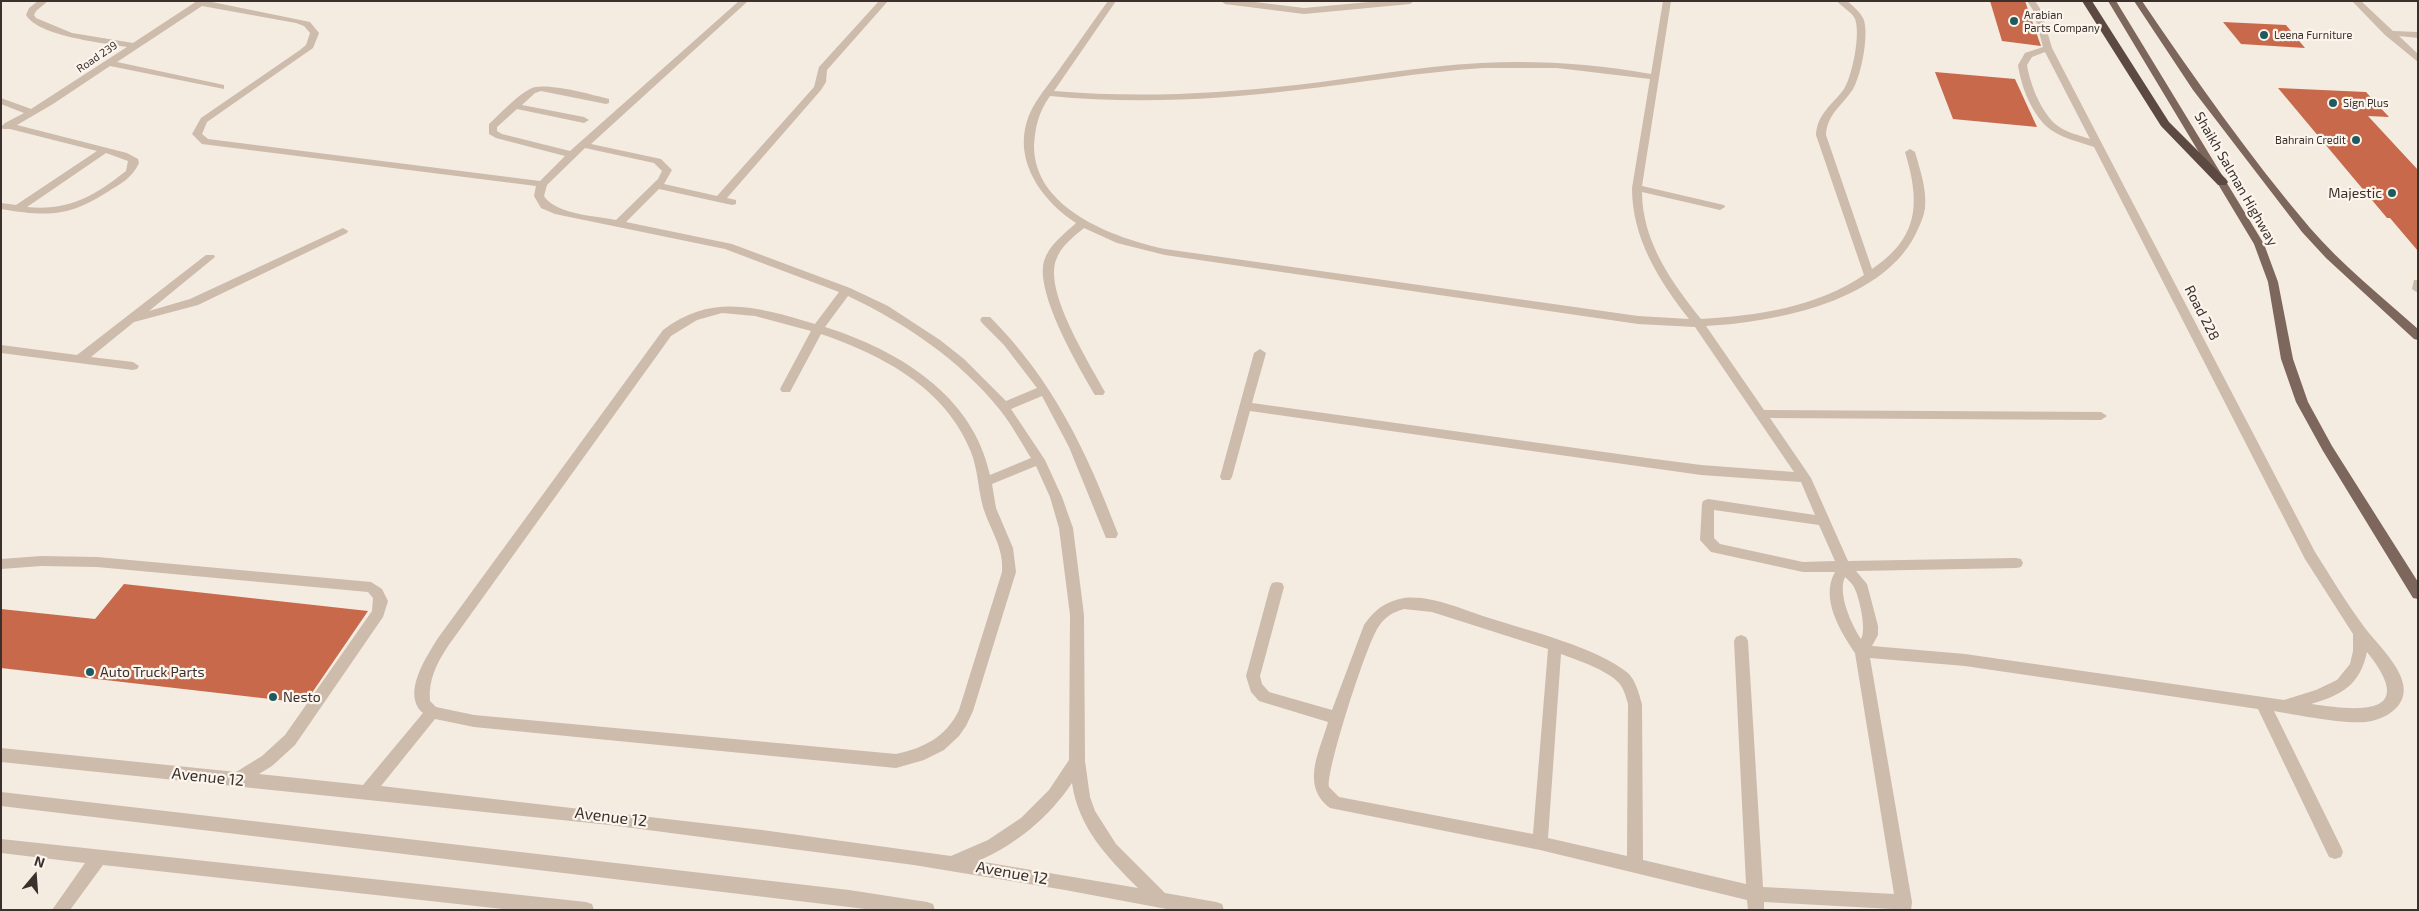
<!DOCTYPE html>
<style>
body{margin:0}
#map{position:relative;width:2419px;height:911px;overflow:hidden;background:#f4ebe1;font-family:"Exo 2",sans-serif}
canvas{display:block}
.frame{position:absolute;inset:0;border:2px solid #3b302b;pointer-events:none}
.north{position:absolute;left:10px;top:851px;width:50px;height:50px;-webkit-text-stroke:4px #fbf5ee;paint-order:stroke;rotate:18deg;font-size:14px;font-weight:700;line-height:20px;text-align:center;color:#3b302b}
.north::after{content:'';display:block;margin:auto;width:18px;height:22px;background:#3b302b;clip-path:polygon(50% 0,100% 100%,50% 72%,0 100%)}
</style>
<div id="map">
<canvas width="2419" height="911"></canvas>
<div class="frame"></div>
<div class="north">N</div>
</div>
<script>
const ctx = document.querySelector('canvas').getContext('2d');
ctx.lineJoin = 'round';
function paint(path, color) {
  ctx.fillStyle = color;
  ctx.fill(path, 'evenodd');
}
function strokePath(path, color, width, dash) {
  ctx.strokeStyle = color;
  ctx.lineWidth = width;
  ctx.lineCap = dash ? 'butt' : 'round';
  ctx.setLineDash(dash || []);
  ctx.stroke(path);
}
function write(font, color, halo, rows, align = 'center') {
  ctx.font = font + ' "Exo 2",sans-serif';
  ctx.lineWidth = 4.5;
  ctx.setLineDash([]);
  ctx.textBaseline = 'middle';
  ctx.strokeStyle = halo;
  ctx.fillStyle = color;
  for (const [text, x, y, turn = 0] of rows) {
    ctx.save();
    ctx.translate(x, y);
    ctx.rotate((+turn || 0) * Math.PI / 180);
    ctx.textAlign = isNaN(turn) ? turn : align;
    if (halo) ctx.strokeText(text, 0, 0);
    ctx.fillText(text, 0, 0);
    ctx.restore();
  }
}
paint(new Path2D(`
 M1990,1H2025L2041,46L2002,41Z
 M2223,22L2286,25L2305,48L2241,44Z
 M1935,72L2015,79L2037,127L1953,119Z
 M2278,88L2366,92L2389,117L2368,116L2418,170V251L2390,218H2387Z
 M124,584L368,611L305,703L1,668V609L95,619Z`), '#c8694b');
paint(new Path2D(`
 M38,1H48L36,11L34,15L36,18L72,33L133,43L197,1H207L310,22L319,33L313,48L207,122L202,134L208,139L540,181L565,156L496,138L489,134V124C501,113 515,97 530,89C544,81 592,95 609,99V103L606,104L541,91L535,93L522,105L584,117L589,120L584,123L517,109L497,127V131L502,134L570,151L739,1H748L591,144L661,159L672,170L664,184L717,196L814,87L819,67L879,1H888L827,70L826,82L821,90L727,198L736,200V204L732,205L659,189L626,222L732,244L850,288L888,306L940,340L964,359L1006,401L1037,388L1004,345L982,323L980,320L982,317H990C1053,380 1087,452 1118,534L1116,538H1106L1069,447L1042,396L1011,409L1045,460L1062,497L1073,528L1084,615L1085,761L1090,797L1095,811L1116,844L1165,893L1216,902L1222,904L1224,910H1172L1065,890L914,865L610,825L1,762V748L236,772L262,756L285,735L372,611L373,598L368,592L97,567L41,566L1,569V559L41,556L97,557L371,582L382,589L388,601L383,617L295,745L272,766L259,774L363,785L423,713C401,694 427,656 438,638L663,330C713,292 760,308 815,324L839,292L725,249L555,214L541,208L534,196L536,186L202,144L192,134L201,118L300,50L306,45L310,33L304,26L296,23L202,6L117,62L224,85V89L110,66L53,104L17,125L127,153L138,159L139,163C133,176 124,182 112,189C70,217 49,217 1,209V203L16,205L97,151L10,129H3L1,127L5,123L24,113L1,104V98L31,109L127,47C103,43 38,36 26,15L29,8ZM585,148L654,163L662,171L658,179L616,220C595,216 555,214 544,196L547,185ZM106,153L128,161L126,171C94,196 69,211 27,207ZM848,296C905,323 960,360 1000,410C1012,425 1021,442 1031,458L990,475C973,395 898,350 825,327ZM722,313L755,316L811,331L780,389L782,392H790L821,334C882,355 946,388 971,452C978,470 978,489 983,507C990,530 1004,547 1002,572L959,710C946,737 924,748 896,754L474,715L436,707L430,701C428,680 437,663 448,646L671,336L697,320ZM1036,466L1050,497L1059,528L1070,615L1069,760L1049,790L1021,818L988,840L951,856L762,830L381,786L435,719L474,727L896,768L924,760L944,750L959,736L966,726L973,711L1016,572L1013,548L996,508L992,484ZM1072,783C1078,827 1107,857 1138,888L978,861C1017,844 1049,817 1072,783Z
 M1108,1H1116L1054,91C1135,98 1215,94 1296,85C1358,78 1419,66 1481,63C1538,60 1595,64 1651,74L1663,1H1671L1642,186L1724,205L1725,207L1720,210L1642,192C1642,241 1672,283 1701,319C1756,316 1817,307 1864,275L1816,135C1817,114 1832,105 1844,89C1852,77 1862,30 1854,17C1850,11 1842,7 1837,1H1847C1853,6 1859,11 1863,18C1870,32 1861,76 1853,89C1842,106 1827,114 1826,135L1872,269C1920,237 1920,202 1905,152L1910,149L1915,152C1920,170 1927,189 1925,208C1924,216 1921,222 1918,229C1887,301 1777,322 1706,326L1764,410L2101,412L2107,416L2101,420L1770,418L1811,478L1848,561L2016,558L2021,559L2023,563L2021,567L2016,568L1856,571L1867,584L1878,626V635L1872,646L1965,654L2284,700L2316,690L2337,680L2350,664L2353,651V634L2305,559L2094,147C2080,142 2064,139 2051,130C2033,117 2021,87 2018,65L2025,53L2043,47L2033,10L2027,1H2035L2041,10L2052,48L2315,552C2331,577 2347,604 2365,628C2378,646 2419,681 2398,706C2391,714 2383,718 2372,721C2350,726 2298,715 2274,711L2341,847L2343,852L2341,857L2335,859L2329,857L2258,709L1965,666L1870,658L1912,902L1911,910L1764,902V910H1748L1747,900L1540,850L1330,808C1300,785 1320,751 1328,722L1259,701L1251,692L1246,676L1270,587L1272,583L1277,582L1282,583L1284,587L1260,676L1262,684L1269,692L1332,710L1364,625C1374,610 1386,601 1404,598C1432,595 1463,610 1489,618C1527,630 1598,648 1628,673C1636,681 1639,694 1642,704L1643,860L1746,884L1734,641L1736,637L1741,635L1746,637L1748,641L1763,887L1894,894L1855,653C1840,631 1820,598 1835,572H1803L1716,553L1711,552L1700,540L1702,504L1703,501L1708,499L1815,515L1801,482L1701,475L1250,411L1232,477L1230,480H1222L1220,477L1254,353L1260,349L1266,353L1252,403L1647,458L1701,465L1794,472L1695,327L1638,324L1165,255L1117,243L1084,228C1073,237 1061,246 1056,260C1044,292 1089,362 1105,392L1103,395H1095C1078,366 1035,293 1044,261C1049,245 1064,234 1076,223C1038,198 1008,153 1033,107C1041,93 1052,80 1061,67C1077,45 1092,23 1108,1ZM2045,52L2090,139C2078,135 2064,132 2054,123C2040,109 2030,84 2027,65L2032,57ZM1483,68H1557L1650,79L1632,188C1632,238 1659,281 1689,319L1638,316L1165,249C1114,238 1034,209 1034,146C1035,127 1039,111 1050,96C1133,104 1215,100 1297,90C1359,83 1421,72 1483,68ZM1714,510L1819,525L1835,561L1803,562L1720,544L1714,538ZM1845,577C1848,580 1852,583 1854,587C1859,596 1867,630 1861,639C1852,626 1837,593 1845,577ZM1404,609L1432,612L1548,649L1533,834L1339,797L1329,787C1326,770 1367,642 1379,626C1385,617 1393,612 1404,609ZM2367,652C2419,717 2359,711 2311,704C2342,695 2360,685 2367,652ZM1561,654C1579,661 1605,669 1618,682C1624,688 1626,697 1628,704L1627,856L1548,838Z
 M1221,1H1247L1304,8L1380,1H1414L1410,4L1304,14L1225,4Z
 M2352,1H2361L2393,31L2418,32V38L2399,36L2418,54V62L2385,35Z
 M343,228L348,231L347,233L198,305L134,322L91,357L133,362L139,366L137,369L133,370L1,353V345L77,355L206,255H214L215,257L149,311L190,299Z
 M2414,280H2418V293L2412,289Z
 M1,792L849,890L927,902L933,904L935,910H874L1,806Z
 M1,839L586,902L592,904L594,910H512L103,865L70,910H52L85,863L1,853Z`), '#cdbbac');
paint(new Path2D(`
 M2108,1H2116L2264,244L2278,282L2293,359L2308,402L2332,446L2418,582V599L2413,598L2323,451L2296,402L2281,359L2268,282L2254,244Z
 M2134,1H2142C2195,79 2249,156 2310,228C2342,265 2381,296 2418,329V340L2414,339L2326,258L2302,232L2193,90Z`), '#7d675c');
paint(new Path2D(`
 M2082,1H2092L2169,122L2226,179L2228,182L2226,185H2218L2161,126Z`), '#5c4a42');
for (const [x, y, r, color] of [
 [2014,21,5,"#1f5a5e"],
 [2264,35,5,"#1f5a5e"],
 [2333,103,5,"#1f5a5e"],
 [2356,140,5,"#1f5a5e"],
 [2392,193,5,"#1f5a5e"],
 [90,672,5,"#1f5a5e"],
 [273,697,5,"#1f5a5e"]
]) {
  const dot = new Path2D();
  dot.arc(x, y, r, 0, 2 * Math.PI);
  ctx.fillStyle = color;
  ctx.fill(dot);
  strokePath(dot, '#fbf5ee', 2);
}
write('11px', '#3b302b', '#fbf5ee', [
 ["Arabian",2024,15],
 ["Parts Company",2024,28],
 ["Leena Furniture",2274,35],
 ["Sign Plus",2343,103],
 ["Bahrain Credit",2346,140,"right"]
], 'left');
write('11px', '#3b302b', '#fbf5ee', [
 ["Road 239",97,57,-34]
]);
write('14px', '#3b302b', '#fbf5ee', [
 ["Shaikh Salman Highway",2236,179,60],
 ["Road 228",2202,313,63]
]);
write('14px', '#3b302b', '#fbf5ee', [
 ["Majestic",2382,193,"right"],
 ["Auto Truck Parts",100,672],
 ["Nesto",283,697]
], 'left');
write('16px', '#3b302b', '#fbf5ee', [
 ["Avenue 12",208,777,6],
 ["Avenue 12",611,817,7],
 ["Avenue 12",1012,873,10]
]);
</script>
